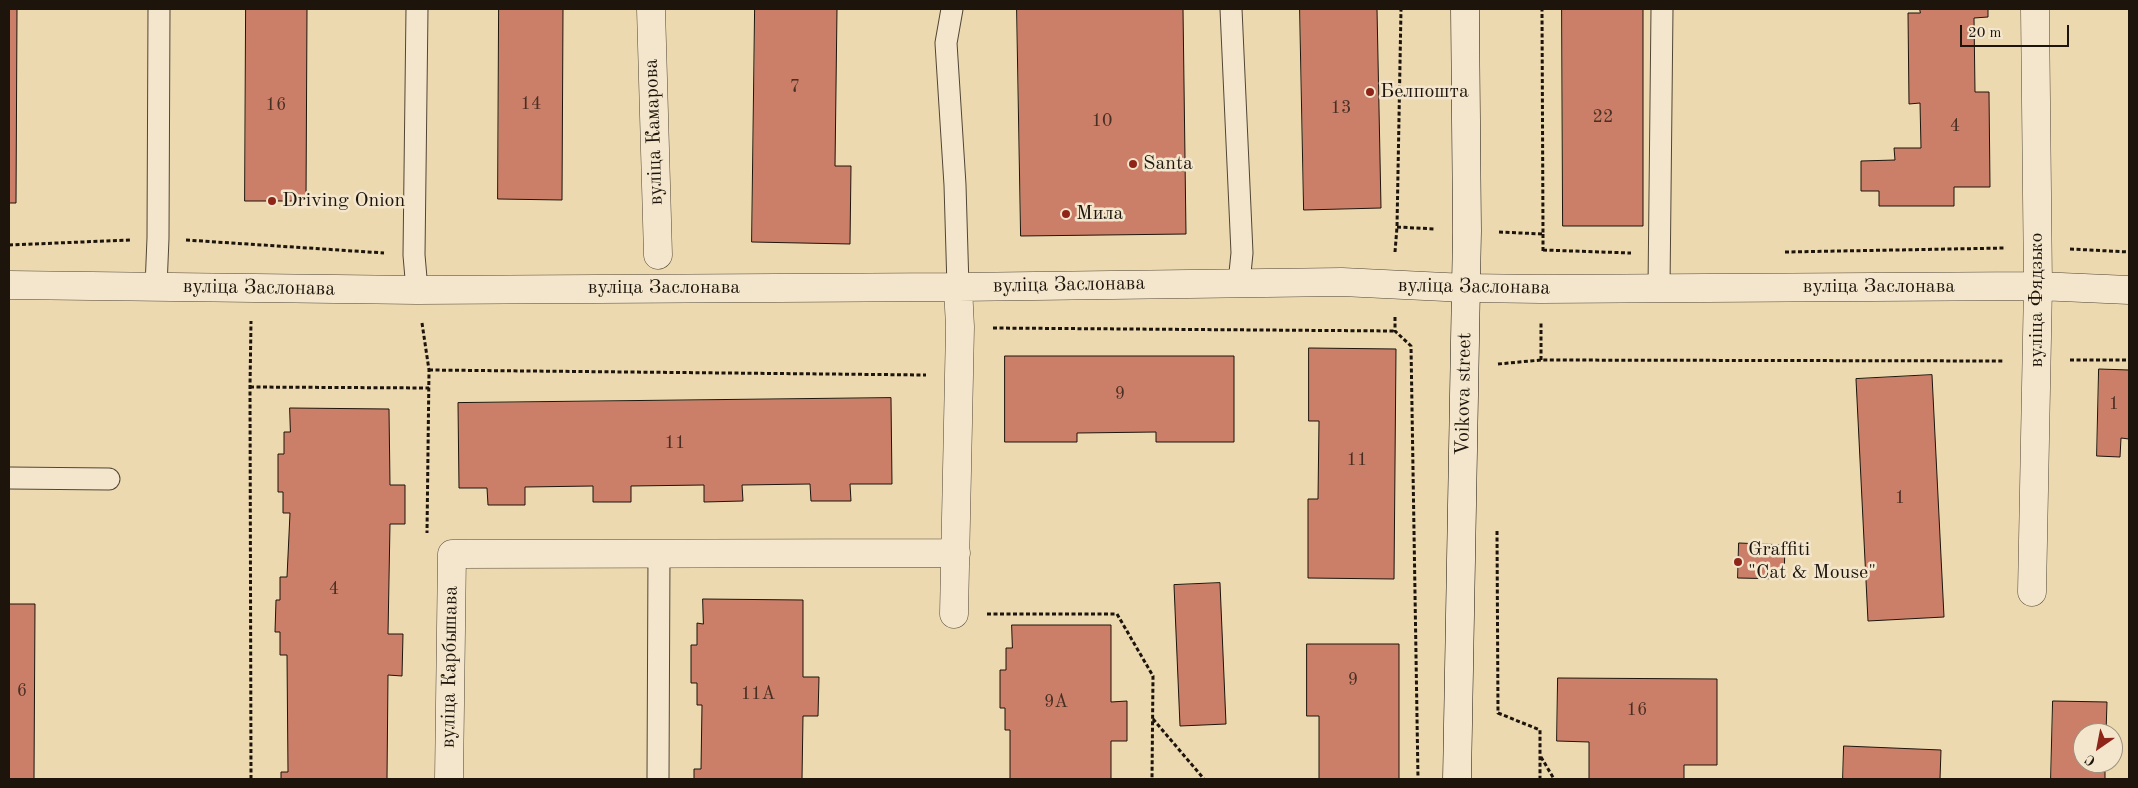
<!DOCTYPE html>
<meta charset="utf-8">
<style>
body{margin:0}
#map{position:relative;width:2138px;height:788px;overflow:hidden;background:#ecd9b0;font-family:"Old Standard TT",serif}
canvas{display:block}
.frame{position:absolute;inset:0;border:10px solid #1d150c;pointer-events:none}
.north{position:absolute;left:2073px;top:723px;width:50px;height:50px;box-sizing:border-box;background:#f3e6cc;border:1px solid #9d927f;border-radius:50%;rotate:213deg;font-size:14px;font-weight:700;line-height:20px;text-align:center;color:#1d150c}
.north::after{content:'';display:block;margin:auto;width:18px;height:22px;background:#8f2418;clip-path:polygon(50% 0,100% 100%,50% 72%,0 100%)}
.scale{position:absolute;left:1960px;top:25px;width:109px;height:22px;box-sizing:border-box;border:2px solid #1d150c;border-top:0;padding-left:6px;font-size:15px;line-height:18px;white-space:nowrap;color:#1d150c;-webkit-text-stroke:4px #f3e6cc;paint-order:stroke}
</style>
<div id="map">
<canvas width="2138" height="788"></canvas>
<div class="frame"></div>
<div class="north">С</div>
<div class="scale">20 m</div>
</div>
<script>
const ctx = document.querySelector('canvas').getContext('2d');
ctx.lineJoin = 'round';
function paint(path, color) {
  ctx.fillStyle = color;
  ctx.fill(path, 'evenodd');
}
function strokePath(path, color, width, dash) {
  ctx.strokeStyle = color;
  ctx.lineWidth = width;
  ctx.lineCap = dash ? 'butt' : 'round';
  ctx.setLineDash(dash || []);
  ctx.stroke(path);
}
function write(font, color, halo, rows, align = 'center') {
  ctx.font = font + ' "Old Standard TT",serif';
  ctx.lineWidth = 5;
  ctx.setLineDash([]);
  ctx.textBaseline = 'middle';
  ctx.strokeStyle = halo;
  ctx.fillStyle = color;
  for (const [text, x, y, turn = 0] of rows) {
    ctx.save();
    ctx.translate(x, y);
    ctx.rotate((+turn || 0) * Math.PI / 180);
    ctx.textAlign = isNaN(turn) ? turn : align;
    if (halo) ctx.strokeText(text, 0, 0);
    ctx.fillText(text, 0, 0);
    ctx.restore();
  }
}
const building = new Path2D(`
 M9,9H17L16,203H9Z
 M246,9H307L306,201H245Z
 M499,9H563L562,200L498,199Z
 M755,9H837L835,166H851L850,244L752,242Z
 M1017,9H1183L1186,234L1021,236Z
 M1300,9H1377L1381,208L1304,210Z
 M1562,9H1643V226H1563Z
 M1920,9H1988V17L1974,18L1975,92H1989L1990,187H1954V206H1879V191H1861V161L1895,160L1894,148H1921L1920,103L1909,104L1908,13H1920Z
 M1309,348L1396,349L1394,579L1308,578V499H1318L1319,421H1309Z
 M1005,356H1234V442H1156V432L1077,433V442H1005Z
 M2099,369L2129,370V439L2121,438L2120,457L2097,456Z
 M1932,375L1944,617L1868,621L1856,379Z
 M891,398L892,484H850L851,501H811L810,484L742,485L743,501L704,502V485L631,486V502H593V486L525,487V505H488L487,488H459L458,403Z
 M290,408L389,409L390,485H405V524H390L388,634H403L402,676L388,675L387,779H281V772H288L287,655H280V632H275L276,600H280V577H287L290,513H283V492H278V454H284V432H290Z
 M1739,543L1785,545L1784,579L1738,578Z
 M1220,583L1226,724L1180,726L1174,585Z
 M703,599L803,600V677H819L818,716H803L802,779H694V769H701L702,705H697V683H691V645H697V623L703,624Z
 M9,604H35L34,779H9Z
 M1012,625H1111V702L1127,701V741H1111V779H1010V730H1005V708H1000V670H1006V648H1012Z
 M1307,644H1399V779H1319V716H1307Z
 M1558,678L1717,679V765H1684V779H1589V742L1557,741Z
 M2053,701L2107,702L2106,733H2083V763H2105V779H2051Z
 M1844,746L1941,750L1940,779H1843Z`);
paint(building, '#cb7e68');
strokePath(building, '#1d150c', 1);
const lane = new Path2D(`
 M417,9L414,255L417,290
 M952,9L946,43L955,185L958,287
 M1231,9L1242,253L1239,283
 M156,287L158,238L159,9
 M1659,288L1662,9
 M9,478L109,479
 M658,779L659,554`);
const street = new Path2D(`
 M651,9L658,255
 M9,285L417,290L958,287L1342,282L1466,288L1541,289L2038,286L2129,290
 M2032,592L2038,286L2035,9
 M954,614L960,327L958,287
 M449,779L452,554L956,553`);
const secondary = new Path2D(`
 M1457,779L1467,231L1465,9`);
strokePath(lane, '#514635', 23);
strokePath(street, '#514635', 29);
strokePath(secondary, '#1d150c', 29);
strokePath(new Path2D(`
 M1397,227L1435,229
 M1499,232L1543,234L1542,9
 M186,240L384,253
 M9,245L130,240
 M2070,249L2129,252
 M1543,250L1631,253
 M1543,251V234
 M1395,252L1397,227L1401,9
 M1785,252L2006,248
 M1395,317V331L1411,346L1418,779
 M422,323L429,370L427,533
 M993,328L1395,331
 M1541,360V322
 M2070,360H2129
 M1498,364L1541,360L2004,361
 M429,370L926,375
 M250,387L429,388
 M1497,531L1498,713L1540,730V779
 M987,614H1117L1153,676L1152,779
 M1153,719L1204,779
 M1541,757L1554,779
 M251,779L250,387L251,321`), '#1d150c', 3, [4, 2.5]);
strokePath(lane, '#f3e6cc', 21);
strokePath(street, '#f3e6cc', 28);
strokePath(secondary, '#f3e6cc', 28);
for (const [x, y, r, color] of [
 [1370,92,5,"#8f2418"],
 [1133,164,5,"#8f2418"],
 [272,201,5,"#8f2418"],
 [1066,214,5,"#8f2418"],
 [1738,562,5,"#8f2418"]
]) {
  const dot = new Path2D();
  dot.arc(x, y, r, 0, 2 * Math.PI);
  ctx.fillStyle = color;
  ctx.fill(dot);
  strokePath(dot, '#f3e6cc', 2);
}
write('18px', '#482f23', null, [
 ["7",795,87],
 ["14",531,104],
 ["16",276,105],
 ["13",1341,108],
 ["22",1603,117],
 ["10",1102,121],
 ["4",1955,126],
 ["9",1120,394],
 ["1",2114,404],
 ["11",675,443],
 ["11",1357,460],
 ["1",1900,498],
 ["4",334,589],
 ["9",1353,680],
 ["6",22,691],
 ["11А",758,694],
 ["9А",1056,702],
 ["16",1637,710]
]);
write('20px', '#1d150c', '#f3e6cc', [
 ["Белпошта",1380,92],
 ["Santa",1143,164],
 ["Driving Onion",282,201],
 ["Мила",1076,214],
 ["Graffiti",1748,550],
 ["\"Cat & Mouse\"",1748,573]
], 'left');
write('20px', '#1d150c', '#f3e6cc', [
 ["вуліца Камарова",654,132,-92],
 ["вуліца Заслонава",1069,285,-1],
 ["вуліца Заслонава",1474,287,1],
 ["вуліца Заслонава",1879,287],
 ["вуліца Заслонава",259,288,1],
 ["вуліца Заслонава",664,288],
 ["вуліца Фядзько",2037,300,-90],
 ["Voikova street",1464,394,-89],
 ["вуліца Карбышава",450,667,-89]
]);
</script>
